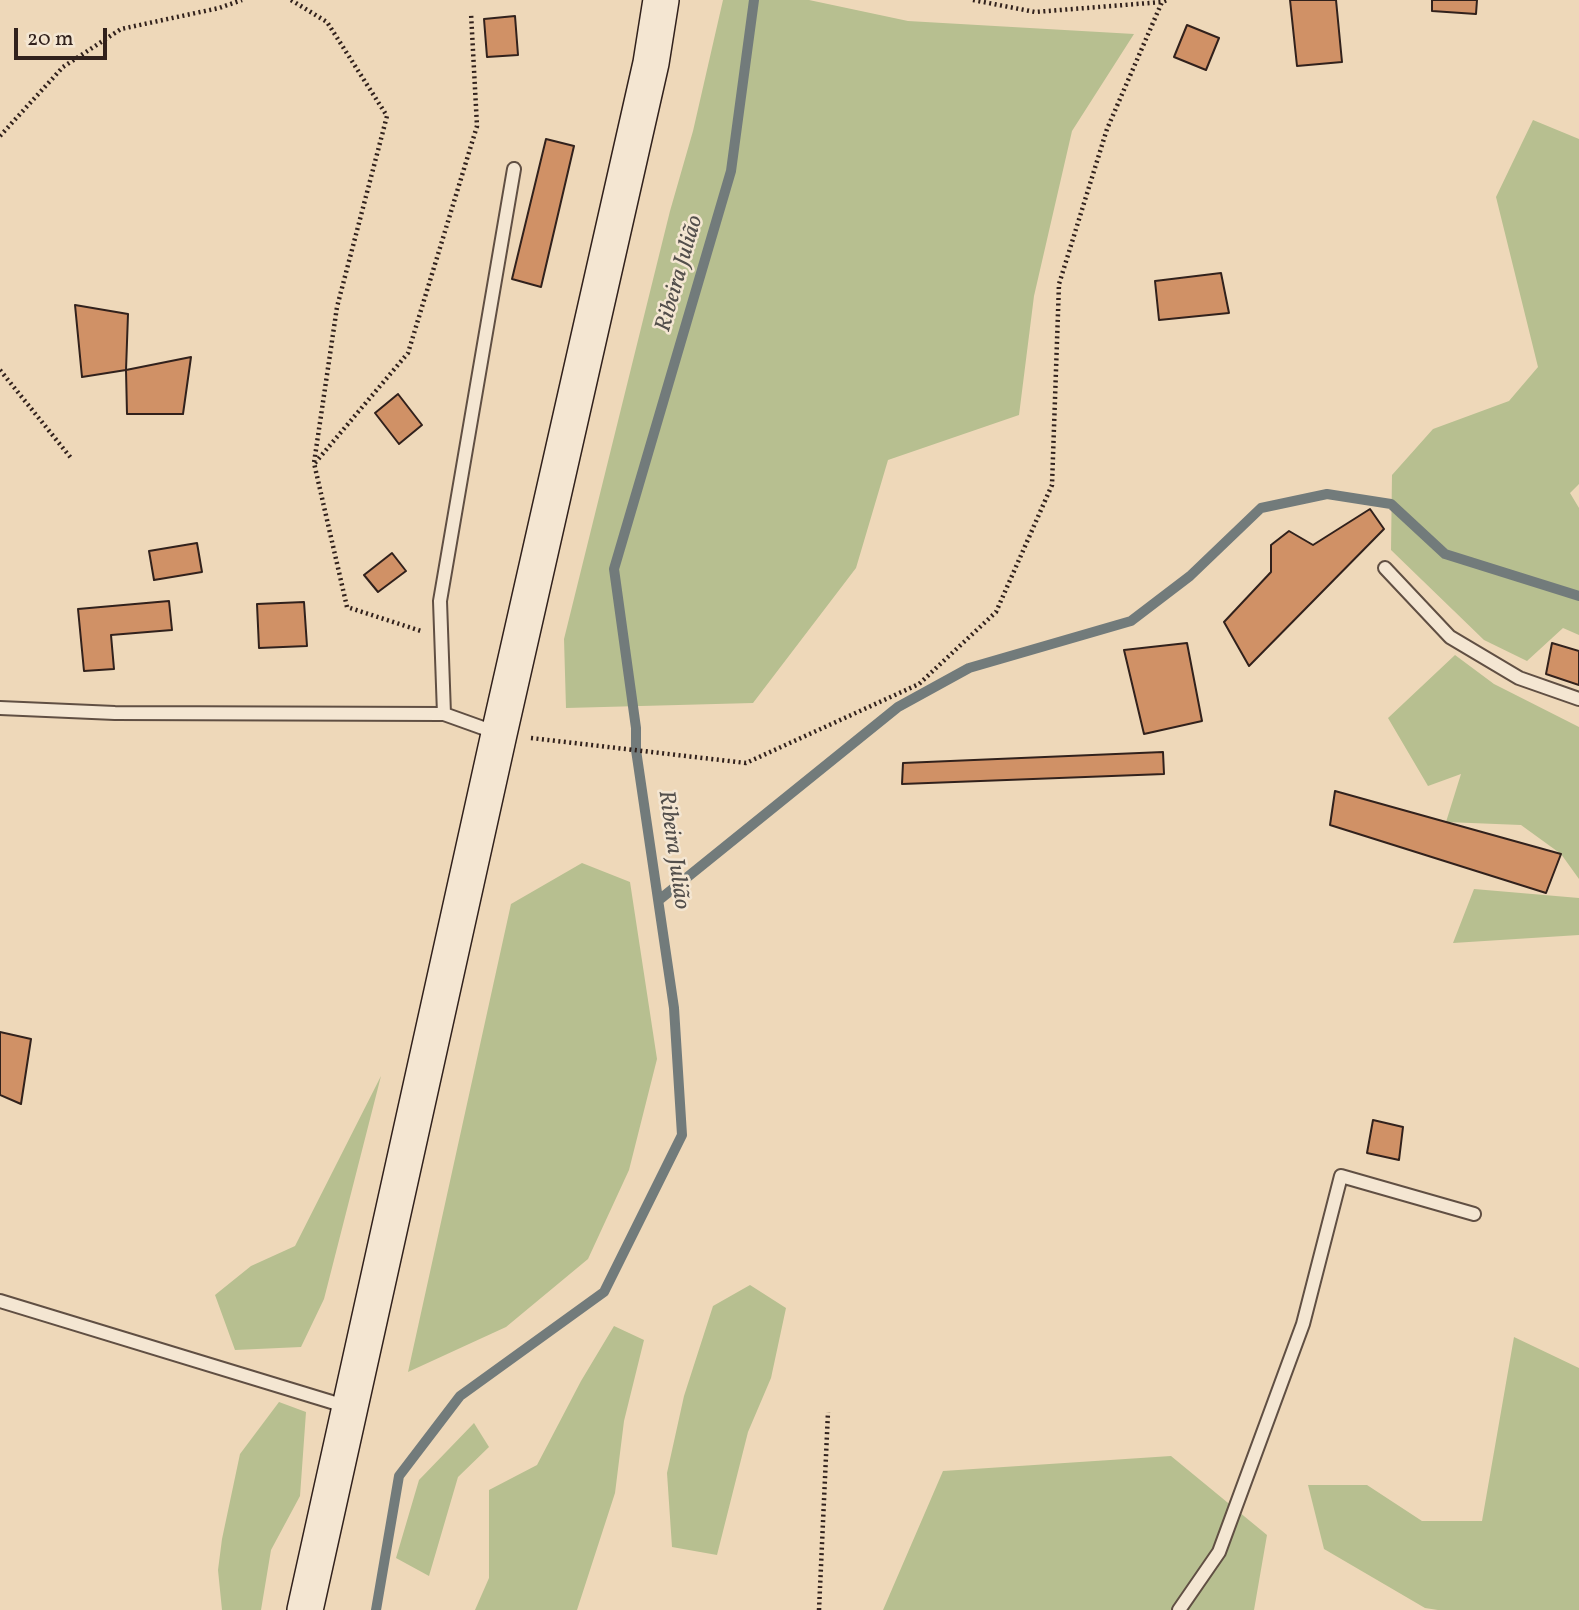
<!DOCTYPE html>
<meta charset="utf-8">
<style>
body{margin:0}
#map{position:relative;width:1579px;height:1610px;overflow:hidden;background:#eed8b9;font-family:Vollkorn,serif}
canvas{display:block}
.scale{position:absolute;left:14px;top:28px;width:93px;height:32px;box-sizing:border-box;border:4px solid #31211c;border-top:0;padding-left:9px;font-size:21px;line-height:24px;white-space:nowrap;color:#31211c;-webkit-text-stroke:5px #f4e6d2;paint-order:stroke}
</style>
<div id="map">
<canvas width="1579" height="1610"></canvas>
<div class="scale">20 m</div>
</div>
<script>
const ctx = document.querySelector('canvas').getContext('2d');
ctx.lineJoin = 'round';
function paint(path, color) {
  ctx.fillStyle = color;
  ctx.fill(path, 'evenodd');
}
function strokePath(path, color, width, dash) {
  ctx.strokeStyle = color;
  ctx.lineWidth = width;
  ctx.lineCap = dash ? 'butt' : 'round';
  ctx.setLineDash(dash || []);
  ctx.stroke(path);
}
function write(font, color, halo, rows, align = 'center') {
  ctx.font = font + ' Vollkorn,serif';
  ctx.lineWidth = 5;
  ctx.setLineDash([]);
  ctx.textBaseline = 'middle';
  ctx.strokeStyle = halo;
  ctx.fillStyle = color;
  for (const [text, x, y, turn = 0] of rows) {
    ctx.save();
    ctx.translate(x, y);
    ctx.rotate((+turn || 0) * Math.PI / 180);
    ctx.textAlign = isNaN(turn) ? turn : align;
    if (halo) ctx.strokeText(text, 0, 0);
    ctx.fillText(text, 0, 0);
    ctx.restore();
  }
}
paint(new Path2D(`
 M723,0H809L908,21L1134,34L1072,131L1034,296L1019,415L888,460L856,568L753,703L566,708L564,639L670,211L693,131Z
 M1533,120L1579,139V484L1570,493L1579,508V635L1563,628L1527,661L1484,640L1391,550L1392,475L1433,429L1509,401L1538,367L1496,197Z
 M1455,655L1494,684L1579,727V879L1561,854L1521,825L1446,822L1461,774L1428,786L1388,718Z
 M582,863L630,882L657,1059L629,1170L588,1259L506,1327L408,1372L511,904Z
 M1474,889L1579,898V935L1453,943Z
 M381,1076L324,1299L301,1347L235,1350L215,1295L251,1266L295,1246Z
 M750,1285L786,1308L771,1378L748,1432L717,1555L672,1547L667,1473L684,1396L713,1306Z
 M614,1326L644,1340L624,1421L615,1493L577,1610H475L489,1578V1490L537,1465L581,1381Z
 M1514,1337L1579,1368V1610H1438L1425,1608L1324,1549L1308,1485H1367L1422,1521H1482Z
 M279,1402L306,1412L300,1496L271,1550L261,1610H222L218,1570L222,1539L240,1454Z
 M474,1423L489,1447L458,1477L429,1576L396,1558L419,1480Z
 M1171,1456L1267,1535L1254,1610H883L943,1471Z`), '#b7bf90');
strokePath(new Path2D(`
 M659,900L898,707L969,668L1131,621L1190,576L1261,508L1327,494L1391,504L1445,554L1579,596
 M376,1610L399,1476L460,1396L604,1292L682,1135L674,1008L636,750V728L614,569L731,171L754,0`), '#727b7b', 10);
const building = new Path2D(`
 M1290,0H1336L1342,62L1297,66Z
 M1432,0H1477L1476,14L1432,11Z
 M515,16L518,55L487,57L484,19Z
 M1187,25L1219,38L1206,70L1174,57Z
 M546,139L574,146L541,287L512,279Z
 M1221,273L1229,313L1159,320L1155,281Z
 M75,305L128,314L126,370L82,377Z
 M191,357L183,414H127L126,370Z
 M398,394L422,425L399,444L375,413Z
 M1370,509L1384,529L1249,666L1224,622L1271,572V545L1289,531L1313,545Z
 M197,543L202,572L154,580L149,551Z
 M392,553L406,571L378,592L364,575Z
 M169,601L172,630L111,635L114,669L84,671L78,609Z
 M304,602L307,646L259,648L257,604Z
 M1187,643L1202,721L1144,734L1124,650Z
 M1552,643L1579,651V685L1546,674Z
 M1163,752L1164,774L902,784L903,763Z
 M1335,791L1446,822L1561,854L1546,893L1330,825Z
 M0,1032L31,1039L21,1104L0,1095Z
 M1373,1120L1403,1127L1399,1160L1367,1153Z`);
paint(building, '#d09166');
strokePath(building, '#31211c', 2);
const service = new Path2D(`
 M1385,568L1450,637L1519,678L1579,699
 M0,708L115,713L444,714L497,733
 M444,714L440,601L514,169
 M0,1301L348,1407
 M1179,1610L1219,1552L1303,1324L1341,1176L1474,1214`);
const secondary = new Path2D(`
 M305,1610L499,734L651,63L661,0`);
strokePath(service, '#604f43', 16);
strokePath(secondary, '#31211c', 38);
strokePath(new Path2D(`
 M291,0L327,22L387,116L337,307L314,463L347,607L421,631
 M973,0L1035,12L1162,2
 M0,136L63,67L121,29L219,8L242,0
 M0,370L71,458
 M315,463L408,353L477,126L471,13
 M531,738L746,763L919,684L996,612L1052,485L1059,284L1107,129L1162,2L1167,0
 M819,1610L828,1412`), '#31211c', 4.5, [2, 3.5]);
strokePath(service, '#f4e6d2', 12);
strokePath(secondary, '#f4e6d2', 35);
write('italic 23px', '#524e4b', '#f4e6d2', [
 ["Ribeira Julião",681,274,-74],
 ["Ribeira Julião",672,850,82]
]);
</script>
